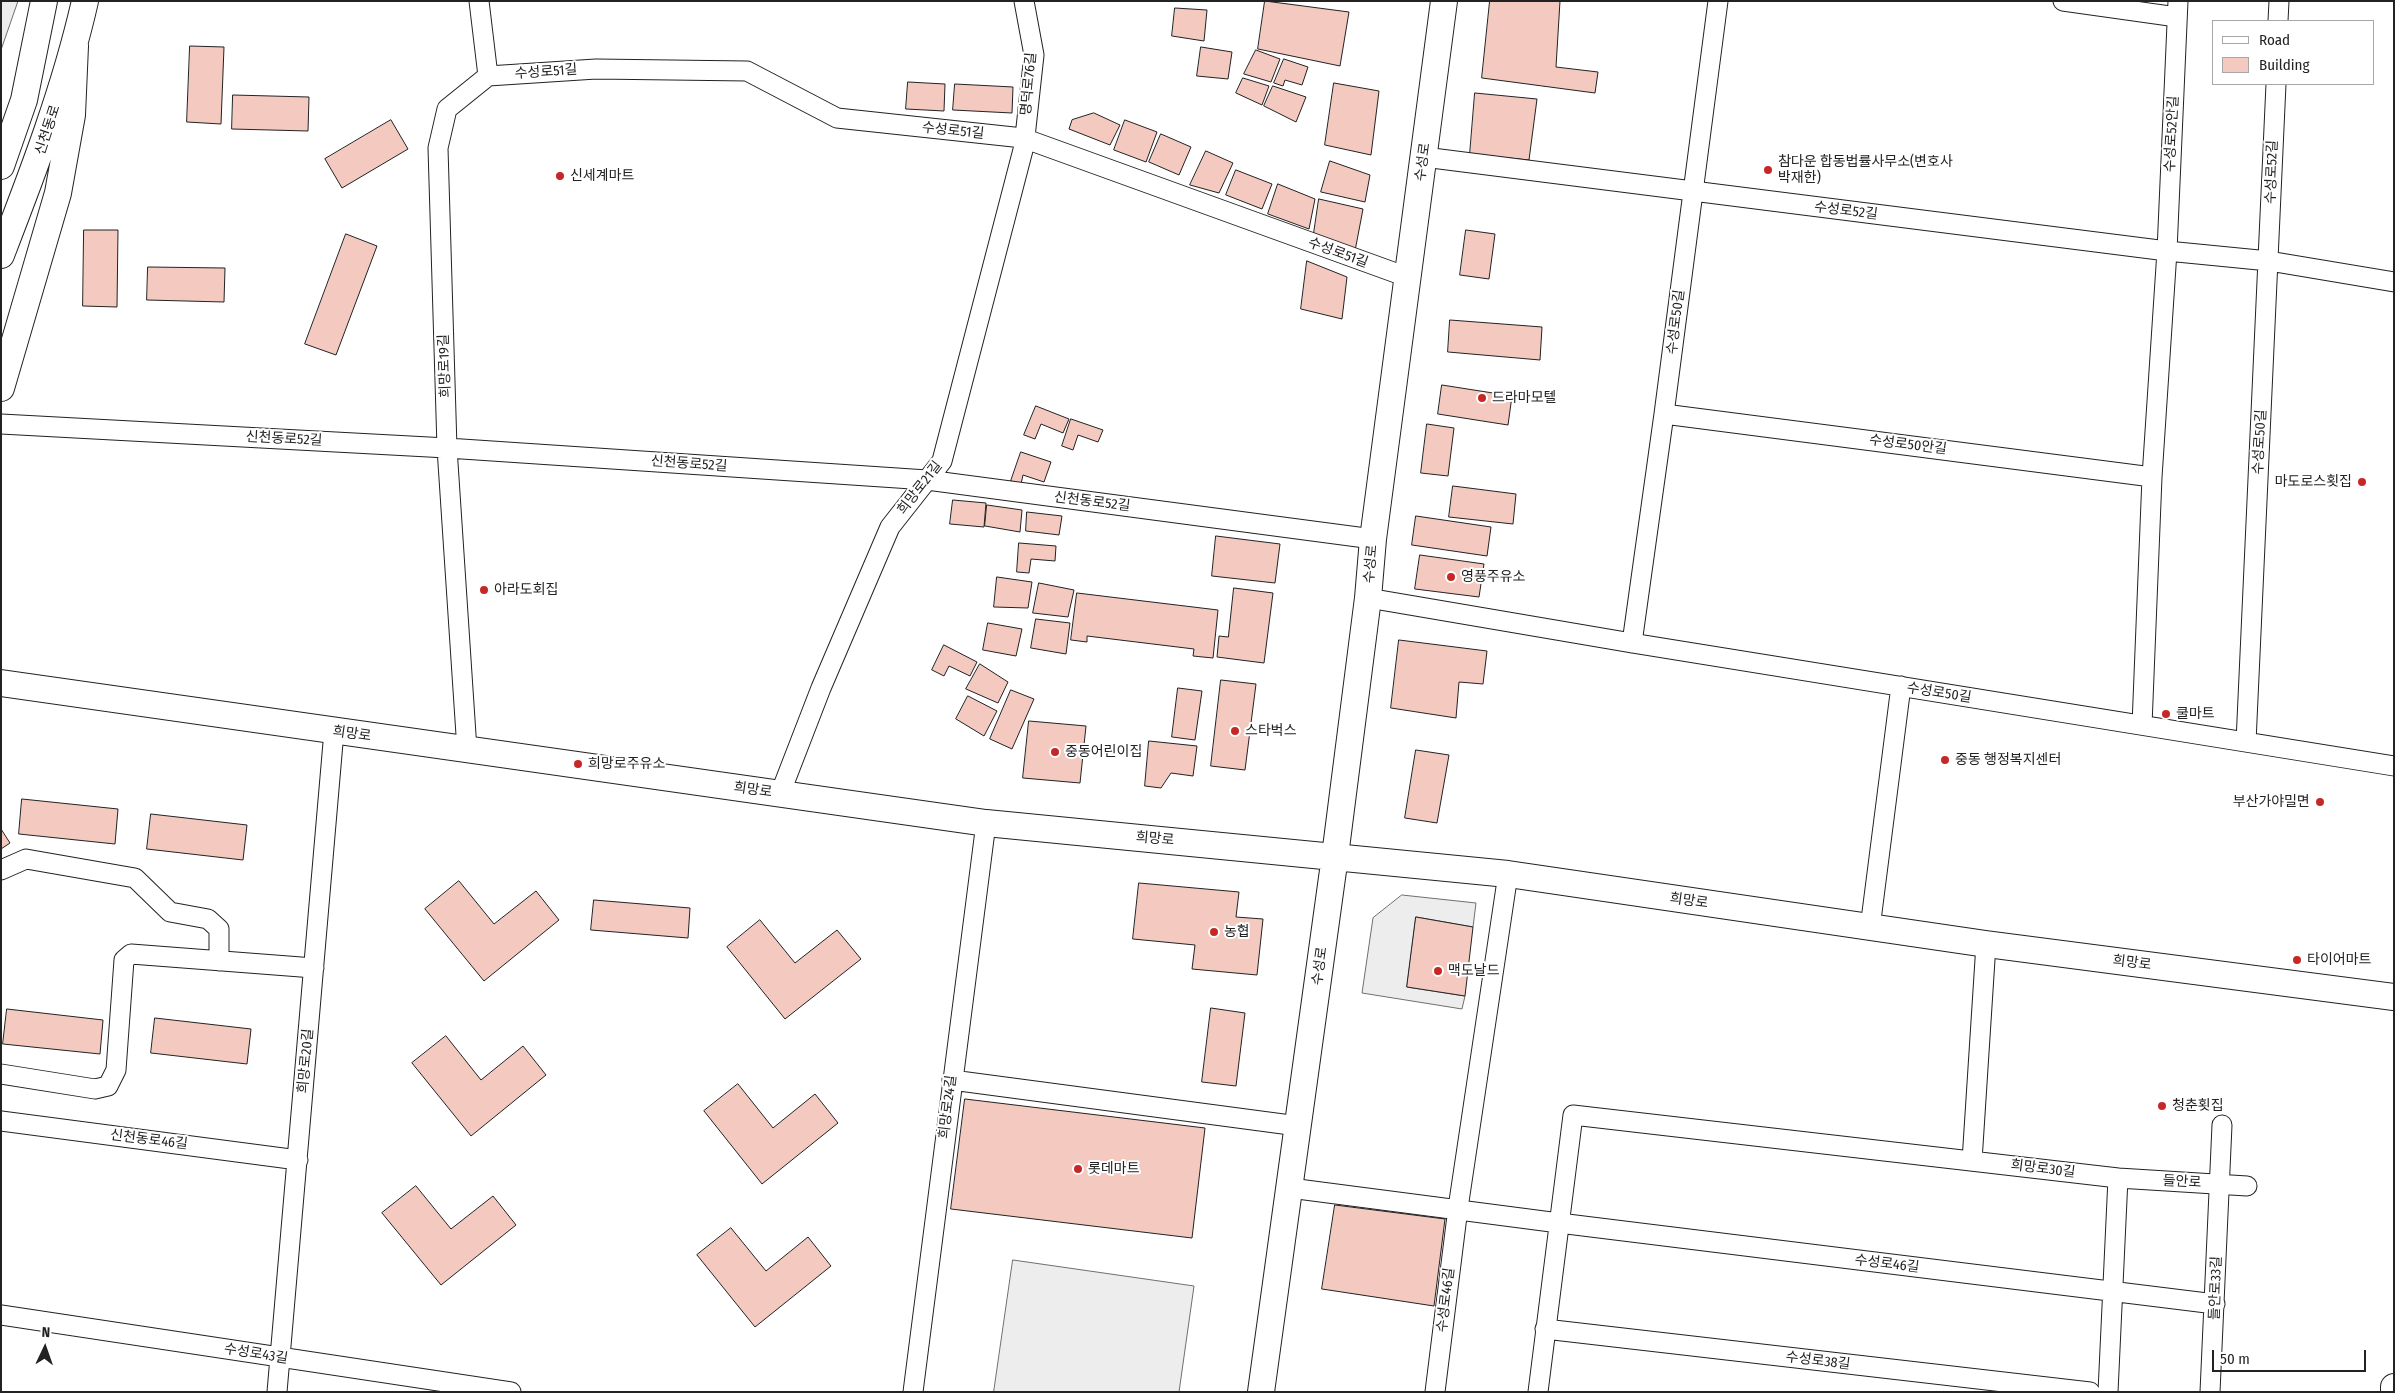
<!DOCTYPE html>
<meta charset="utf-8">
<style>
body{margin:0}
#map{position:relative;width:2395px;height:1393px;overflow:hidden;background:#fff;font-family:"Fira Sans Condensed",sans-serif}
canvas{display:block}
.frame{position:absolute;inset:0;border:2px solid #222;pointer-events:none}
.legend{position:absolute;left:2212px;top:20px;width:162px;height:65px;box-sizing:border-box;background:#fff;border:1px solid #a7a7a7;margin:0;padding:6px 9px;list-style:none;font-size:15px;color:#222}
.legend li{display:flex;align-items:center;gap:10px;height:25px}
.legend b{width:25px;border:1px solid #a7a7a7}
.north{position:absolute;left:20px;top:1323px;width:50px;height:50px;-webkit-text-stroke:4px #fff;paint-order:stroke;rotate:3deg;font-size:14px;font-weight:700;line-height:20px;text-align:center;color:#222}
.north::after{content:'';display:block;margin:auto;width:18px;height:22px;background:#222;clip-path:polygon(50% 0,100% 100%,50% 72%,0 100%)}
.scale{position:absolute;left:2212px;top:1350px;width:154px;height:22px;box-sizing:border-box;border:2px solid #222;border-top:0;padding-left:6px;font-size:15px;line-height:18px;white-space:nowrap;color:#222;-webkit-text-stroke:4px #fff;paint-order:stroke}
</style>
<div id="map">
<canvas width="2395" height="1393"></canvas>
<div class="frame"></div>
<ul class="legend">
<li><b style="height:6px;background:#fff"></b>Road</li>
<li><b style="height:14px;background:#f3c9c0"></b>Building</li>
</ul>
<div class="north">N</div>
<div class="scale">50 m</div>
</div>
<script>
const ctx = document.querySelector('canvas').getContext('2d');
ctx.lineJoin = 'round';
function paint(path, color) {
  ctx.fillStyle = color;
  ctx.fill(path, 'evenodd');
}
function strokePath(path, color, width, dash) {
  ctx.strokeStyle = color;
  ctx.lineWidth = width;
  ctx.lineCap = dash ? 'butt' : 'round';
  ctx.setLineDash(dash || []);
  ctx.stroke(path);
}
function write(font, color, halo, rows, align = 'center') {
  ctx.font = font + ' "Fira Sans Condensed","Noto Sans KR",sans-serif';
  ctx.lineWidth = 4;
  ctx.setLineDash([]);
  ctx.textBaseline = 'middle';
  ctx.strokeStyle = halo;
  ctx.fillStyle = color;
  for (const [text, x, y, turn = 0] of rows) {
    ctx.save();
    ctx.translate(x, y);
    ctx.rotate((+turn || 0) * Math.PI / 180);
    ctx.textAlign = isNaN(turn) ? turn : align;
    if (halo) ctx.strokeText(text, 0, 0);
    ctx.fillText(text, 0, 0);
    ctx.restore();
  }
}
const parking = new Path2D(`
 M1,1H18L1,50Z
 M1402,895L1476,903L1473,927L1416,917L1407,987L1465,996L1462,1009L1362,993L1373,918Z
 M1013,1260L1194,1286L1179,1392H994Z`);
paint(parking, '#ededed');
strokePath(parking, '#6f6f6f', 1);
const building = new Path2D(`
 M1265,1L1349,12L1340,66L1258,49Z
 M1490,1H1560L1556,67L1598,72L1595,93L1482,78Z
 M1175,8L1207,10L1204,41L1172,36Z
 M190,46L224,47L221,124L187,122Z
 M1201,47L1232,52L1228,79L1197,76Z
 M1256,50L1280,59L1271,82L1244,74Z
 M1284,59L1308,67L1302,85L1285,80L1283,86L1274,83Z
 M1243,78L1269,86L1262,105L1236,93Z
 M908,82L945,84L944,111L906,109Z
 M1334,83L1379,91L1371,155L1325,145Z
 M955,84L1013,87L1012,113L953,110Z
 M1273,86L1306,97L1296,122L1264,106Z
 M1475,93L1537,99L1529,160L1470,154Z
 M233,95L309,97L308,131L232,129Z
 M1094,113L1120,125L1110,145L1069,129L1072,120Z
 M391,120L408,149L342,188L325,159Z
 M1125,120L1157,132L1146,162L1114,150Z
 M1161,134L1191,147L1179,175L1149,162Z
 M1206,151L1233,163L1219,193L1190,185Z
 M1330,161L1370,175L1365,202L1321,192Z
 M1236,170L1272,184L1262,209L1226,195Z
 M1278,184L1315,199L1309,229L1268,214Z
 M1319,199L1363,209L1355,251L1314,233Z
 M84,230H118L117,307L83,306Z
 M1466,230L1495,234L1489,279L1460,275Z
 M346,234L377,246L336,355L305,344Z
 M1307,261L1347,277L1342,319L1301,309Z
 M148,267L225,268L224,302L147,300Z
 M1450,320L1542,327L1540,360L1448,352Z
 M1442,385L1512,396L1508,425L1438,414Z
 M1036,406L1069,419L1063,433L1041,424L1035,439L1024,435Z
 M1071,419L1103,430L1098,442L1078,435L1073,450L1062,446Z
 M1427,424L1454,428L1448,476L1421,473Z
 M1021,452L1051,462L1044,482L1023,475L1021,484L1011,481Z
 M1453,486L1516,494L1513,524L1449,517Z
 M953,500L986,503L984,527L950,524Z
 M987,505L1022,510L1020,532L985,526Z
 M1027,512L1062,516L1059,535L1026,531Z
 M1416,516L1491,527L1487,556L1412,545Z
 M1216,536L1280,544L1275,583L1212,576Z
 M1019,543L1056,546L1055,561L1031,559L1029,573L1017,572Z
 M1420,555L1484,564L1479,597L1415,589Z
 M997,577L1032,582L1028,608L994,607Z
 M1039,583L1074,590L1068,617L1033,613Z
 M1234,588L1273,593L1264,663L1217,657L1219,636L1228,637Z
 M1077,593L1218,610L1213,658L1193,656L1194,649L1087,636V642L1071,640Z
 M1036,619L1070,623L1066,654L1031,648Z
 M988,623L1022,629L1016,656L983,650Z
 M1399,640L1487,651L1483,684L1459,682L1456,718L1391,708Z
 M944,645L977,662L970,676L949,666L944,676L932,670Z
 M980,664L1008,682L998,703L966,689Z
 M1221,680L1256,684L1245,770L1211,766Z
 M1178,688L1202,691L1195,740L1172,737Z
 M1011,690L1034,699L1012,749L990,739Z
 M968,696L997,711L984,736L956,719Z
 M1029,721L1086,726L1080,783L1023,778Z
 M1149,741L1197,746L1193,776L1171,773L1161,788L1145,786Z
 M1416,750L1449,755L1437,823L1405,818Z
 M22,799L118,809L115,844L19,834Z
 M151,814L247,825L243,860L147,849Z
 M1,829L10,843L1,849Z
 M459,881L494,924L536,891L559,920L484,981L425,909Z
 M1139,883L1239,892L1236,917L1263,919L1257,975L1192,969L1195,945L1133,939Z
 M594,900L690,908L688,938L591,930Z
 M1416,917L1473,927L1465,996L1407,987Z
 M760,920L795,963L837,930L861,959L785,1019L727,947Z
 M1211,1008L1245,1013L1236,1086L1202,1082Z
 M7,1009L103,1020L100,1054L3,1044Z
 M155,1018L251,1029L247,1064L151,1053Z
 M446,1036L481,1080L523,1046L546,1075L471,1136L412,1063Z
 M738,1084L773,1128L815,1094L838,1123L762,1184L704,1111Z
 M965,1099L1205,1128L1192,1238L951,1209Z
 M416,1186L451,1229L493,1196L516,1225L441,1285L382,1213Z
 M1335,1205L1445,1219L1434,1306L1322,1289Z
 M731,1228L766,1271L808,1237L831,1266L755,1327L697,1255Z`);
paint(building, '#f3c9c0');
strokePath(building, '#222', 1);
const street = new Path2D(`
 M479,1L488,76
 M2063,1L2177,17
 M2278,21L2279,1
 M488,76L596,69L747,71L837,118L1023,138L1407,277
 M1424,157L2167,251L2269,261L2394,282
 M1664,414L2152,477
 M1,424L447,448L927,480L1373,539
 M1368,598L1632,643L2394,766
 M1632,643L1664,414L1718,1
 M2142,725L2152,477L2167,251L2178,1
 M2246,742L2276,84
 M467,750L447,448L438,148L447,109L488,76
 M780,794L821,688L890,527L942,461L1024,146L1034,55L1024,1
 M1,870L26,859L135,878L170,912L208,919L219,929V961
 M1870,928L1901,686
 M1,1074L95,1089L108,1086L116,1070L124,960L131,954L314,968
 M952,1080L1298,1126
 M1,1121L298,1160
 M1972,1161L1986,944
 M2118,1178L2247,1186
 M1290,1188L1559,1223L2215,1304
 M1,1315L511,1392
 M1545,1329L2090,1392
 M277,1392L334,731
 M913,1392L986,823
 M1435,1392L1458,1208L1508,874
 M1538,1392L1573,1115L2118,1178L2108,1392
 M2210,1392L2222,1125`);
const secondary = new Path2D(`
 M1,166L24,100L44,1
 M1,255C33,172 65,89 85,1
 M1,388L58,193L72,115L75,46
 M1,683L986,823L1508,874L1986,944L2394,997
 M1261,1392L1335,856L1368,598L1373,539L1444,1
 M2394,1392V1387`);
strokePath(street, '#222', 21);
strokePath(secondary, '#222', 28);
strokePath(street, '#fff', 19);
strokePath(secondary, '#fff', 26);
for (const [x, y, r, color] of [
 [1768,170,5,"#c62828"],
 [560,176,5,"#c62828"],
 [1482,398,5,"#c62828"],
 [2362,482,5,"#c62828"],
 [1451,577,5,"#c62828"],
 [484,590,5,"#c62828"],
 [2166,714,5,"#c62828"],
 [1235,731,5,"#c62828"],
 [1055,752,5,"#c62828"],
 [1945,760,5,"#c62828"],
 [578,764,5,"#c62828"],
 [2320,802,5,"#c62828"],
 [1214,932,5,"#c62828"],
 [2297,960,5,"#c62828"],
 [1438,971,5,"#c62828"],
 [2162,1106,5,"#c62828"],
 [1078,1169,5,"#c62828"]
]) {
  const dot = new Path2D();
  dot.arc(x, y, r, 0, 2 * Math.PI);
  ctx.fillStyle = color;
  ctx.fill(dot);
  strokePath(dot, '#fff', 2);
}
write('14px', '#222', '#fff', [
 ["수성로51길",546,72,-4],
 ["명덕로76길",1029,84,-85],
 ["신천동로",48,130,-72],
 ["수성로51길",953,131,6],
 ["수성로52안길",2172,134,-87],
 ["수성로",1423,162,-82],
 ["수성로52길",2272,172,-88],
 ["수성로52길",1846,211,7],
 ["수성로51길",1338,253,20],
 ["수성로50길",1676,322,-83],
 ["희망로19길",445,366,-92],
 ["신천동로52길",284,439,3],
 ["수성로50길",2260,442,-87],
 ["수성로50안길",1908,445,7],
 ["신천동로52길",689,464,4],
 ["희망로21길",920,488,-52],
 ["신천동로52길",1092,502,7],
 ["수성로",1371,564,-85],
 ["수성로50길",1939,693,9],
 ["희망로",352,734,8],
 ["희망로",753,790,8],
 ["희망로",1155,839,5],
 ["희망로",1689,901,8],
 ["희망로",2132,963,7],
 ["수성로",1320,966,-82],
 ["희망로20길",306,1061,-85],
 ["희망로24길",948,1107,-83],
 ["신천동로46길",149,1140,7],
 ["희망로30길",2043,1169,7],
 ["들안로",2182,1182,3],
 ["수성로46길",1887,1264,7],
 ["들안로33길",2216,1288,-88],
 ["수성로46길",1446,1300,-83],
 ["수성로43길",256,1354,9],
 ["수성로38길",1818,1361,7]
]);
write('14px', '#222', '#fff', [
 ["참다운 합동법률사무소(변호사",1778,162],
 ["박재한)",1778,178],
 ["신세계마트",570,176],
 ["드라마모텔",1492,398],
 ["마도로스횟집",2352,482,"right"],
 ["영풍주유소",1461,577],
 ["아라도회집",494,590],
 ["쿨마트",2176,714],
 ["스타벅스",1245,731],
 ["중동어린이집",1065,752],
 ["중동 행정복지센터",1955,760],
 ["희망로주유소",588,764],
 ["부산가야밀면",2310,802,"right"],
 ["농협",1224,932],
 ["타이어마트",2307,960],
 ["맥도날드",1448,971],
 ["청춘횟집",2172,1106],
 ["롯데마트",1088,1169]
], 'left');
</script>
